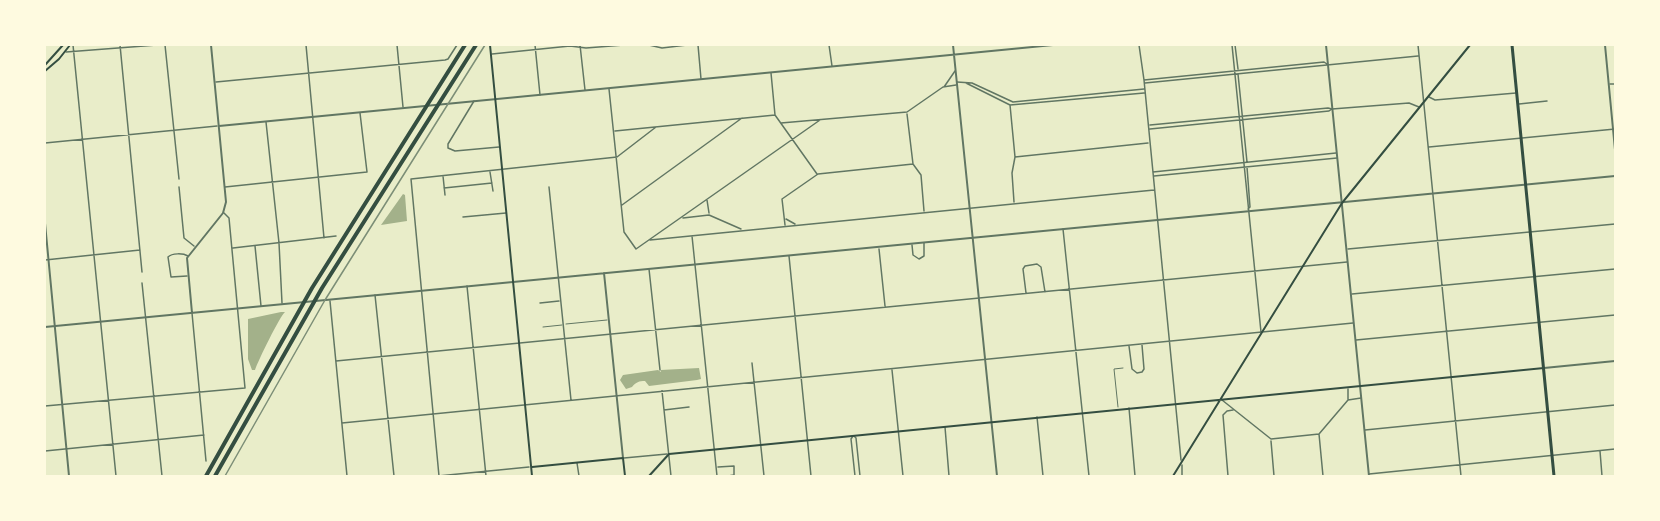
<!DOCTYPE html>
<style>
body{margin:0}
#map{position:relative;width:1660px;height:521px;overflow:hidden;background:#e9edc9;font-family:"Source Sans 3",sans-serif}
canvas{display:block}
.frame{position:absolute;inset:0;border:46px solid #fefae0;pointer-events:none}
</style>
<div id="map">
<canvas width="1660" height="521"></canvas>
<div class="frame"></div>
</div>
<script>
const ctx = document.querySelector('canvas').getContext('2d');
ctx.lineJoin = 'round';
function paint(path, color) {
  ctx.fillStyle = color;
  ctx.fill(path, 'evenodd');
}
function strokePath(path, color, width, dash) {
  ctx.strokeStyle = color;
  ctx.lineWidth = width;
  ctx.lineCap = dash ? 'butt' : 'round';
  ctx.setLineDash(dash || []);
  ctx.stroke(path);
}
paint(new Path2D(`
 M403,194L405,195L407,221L381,225Z
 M281,312H285C280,316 258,361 255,370H252L248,359V319Z
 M699,368L701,379L697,380L649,386L645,381C639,381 636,382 632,387L626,389L620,380L623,375L658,370L661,372V370Z`), '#a3b18a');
strokePath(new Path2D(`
 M566,324L607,320
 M543,327L562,325
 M1118,407L1114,369L1123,368`), '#617663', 1);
strokePath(new Path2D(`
 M255,246L261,306`), '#617663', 1.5);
strokePath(new Path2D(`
 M73,45L116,476
 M120,45L142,272
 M165,45L179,179
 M306,45L324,238
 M397,45L403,107
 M535,45L540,95
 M580,45L585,90
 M649,45L662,48L687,45
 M698,45L701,79
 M829,45L832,66
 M1139,45L1144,80L1181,460
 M1232,45L1261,332
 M1235,45L1238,69
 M1418,45L1461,476
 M66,52L157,45
 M492,54L570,46L586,48L624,45
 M771,73L775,115L817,174
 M1238,74L1247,162
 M1144,80L1324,62L1327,64
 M216,82L445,60L448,59L457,45
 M957,82L972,83L1013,102L1144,89
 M966,83L1010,105L1144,93
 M1145,83L1418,56
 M1610,84H1615
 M944,87L955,71
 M609,89L624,232L636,249L820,120
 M1429,97L1435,100L1516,93
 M474,101L448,144V148L455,151L499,147
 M1519,104L1547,101
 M1010,105L1015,157L1012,173L1014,202
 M907,114L913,164L921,175L924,211
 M266,122L279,243L282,303
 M781,123L907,112L943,87L956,85
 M1150,125L1328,108L1332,109L1409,103L1419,107
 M1150,129L1329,111L1332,109
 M615,131L775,115
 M45,143L217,126
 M1429,147L1615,129
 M1015,157L1148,143
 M1247,167L1250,207L1248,209
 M490,172L493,191
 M1153,172L1336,153
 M443,176L445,195
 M1154,176L1337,158
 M179,187L184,238L194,246
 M225,187L367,172L360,113
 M549,187L571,400
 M444,188L492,183
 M707,200L709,213
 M622,205L742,118
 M463,217L506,213
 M683,218L709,215L741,229
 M786,219L795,224
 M785,225L782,199L818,174L913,164
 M1063,229L1089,476
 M692,236L717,476
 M650,240L1154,190
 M912,245L913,255L919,259L924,256V243
 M233,248L336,236
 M879,249L885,306
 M1348,249L1615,224
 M789,256L811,476
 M45,260L140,250
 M649,269L660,370
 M187,276L171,277L168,257C172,253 183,253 188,256
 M142,283L162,476
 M467,286L486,476
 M1026,293L1023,269L1025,266L1037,264L1041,267L1045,292
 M1352,294L1615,269
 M375,295L394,476
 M330,301L347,476
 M540,303L559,301
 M192,313L206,461
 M1356,340L1615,315
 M1129,346L1132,369L1137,373L1142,372L1144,369L1142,345
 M336,361L1347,262
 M752,363L764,476
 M892,370L903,476
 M1348,389V399
 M662,391L671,476
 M1222,400L1271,439L1319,434
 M45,406L245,388L229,218L224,213
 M1129,408L1135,476
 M664,410L689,407
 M1037,417L1043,476
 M342,423L1353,323
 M945,427L949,476
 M1365,430L1615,405
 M853,436L851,439L855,476
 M854,436L856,438L860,476
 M1271,441L1274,476
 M45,451L204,435
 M1600,451L1602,476
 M624,458L667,454
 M577,463L579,476
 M1182,465V476
 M718,467L734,466V475L728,476
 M1369,474L1615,449
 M438,476L529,467
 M439,476L411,179L617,157L656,127
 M1228,476L1223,415L1227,411L1233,410
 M1323,476L1319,434L1348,400L1361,398`), '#617663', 1.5);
strokePath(new Path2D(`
 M953,45L997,476
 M1326,45L1369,476
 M1605,45L1615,150
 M219,126L1053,45
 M45,223L69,476
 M604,273L623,458
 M192,313L187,258L223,213L226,202L211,45
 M45,327L1615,176
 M1544,368L1615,361`), '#617663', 2);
strokePath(new Path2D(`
 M490,45L532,476
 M45,65L63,45
 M45,71L59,59L70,45
 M532,467L623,458L625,476
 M649,476L669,454L1544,368
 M1173,476L1342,203L1470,45`), '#344e41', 2);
strokePath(new Path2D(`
 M1512,45L1554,476`), '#344e41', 3);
strokePath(new Path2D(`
 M206,476L312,288L465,45
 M215,476L322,288L476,45`), '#344e41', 4);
strokePath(new Path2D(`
 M225,476L325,300L485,45`), '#7c8e77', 1.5);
</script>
